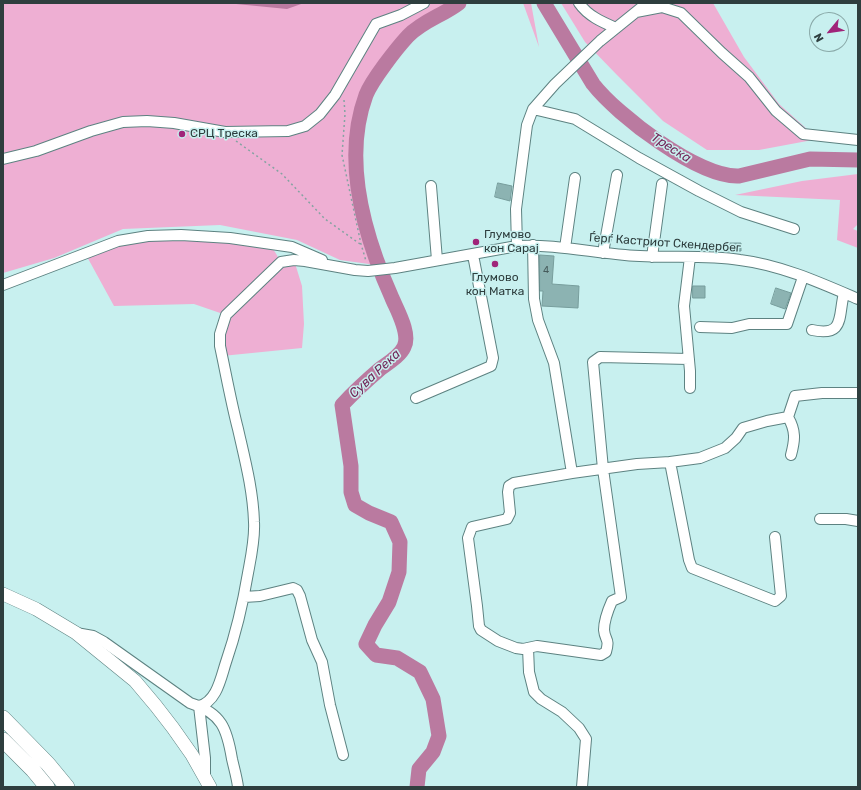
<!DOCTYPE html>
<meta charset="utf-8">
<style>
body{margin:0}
#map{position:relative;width:861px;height:790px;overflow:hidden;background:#c8f0ef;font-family:Rubik,sans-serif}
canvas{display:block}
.frame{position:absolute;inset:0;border:4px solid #2e3e3e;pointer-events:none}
.north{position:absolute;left:809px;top:12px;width:40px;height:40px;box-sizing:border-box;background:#c8f0ef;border:1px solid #8aa9a8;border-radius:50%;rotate:241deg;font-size:11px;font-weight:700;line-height:16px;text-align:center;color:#2e3e3e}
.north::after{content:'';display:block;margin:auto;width:14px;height:18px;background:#a02479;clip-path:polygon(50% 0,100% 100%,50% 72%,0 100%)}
</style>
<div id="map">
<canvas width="861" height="790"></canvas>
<div class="frame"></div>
<div class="north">N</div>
</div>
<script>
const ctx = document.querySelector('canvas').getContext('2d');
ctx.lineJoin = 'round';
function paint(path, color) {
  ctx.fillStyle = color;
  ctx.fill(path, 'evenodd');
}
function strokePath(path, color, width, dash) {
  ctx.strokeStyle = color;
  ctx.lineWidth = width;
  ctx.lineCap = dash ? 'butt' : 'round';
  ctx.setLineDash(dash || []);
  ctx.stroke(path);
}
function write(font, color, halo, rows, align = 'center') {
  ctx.font = font + ' Rubik,sans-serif';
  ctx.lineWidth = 3;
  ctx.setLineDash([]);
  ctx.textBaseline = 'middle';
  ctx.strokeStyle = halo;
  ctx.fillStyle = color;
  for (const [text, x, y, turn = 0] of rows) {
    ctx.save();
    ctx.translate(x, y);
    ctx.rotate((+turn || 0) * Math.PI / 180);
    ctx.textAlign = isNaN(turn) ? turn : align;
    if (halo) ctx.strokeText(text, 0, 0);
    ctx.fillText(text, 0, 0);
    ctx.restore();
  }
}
paint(new Path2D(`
 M3,3H456L439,15L384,59L363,109L358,160L368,228L376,265L340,260L297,240L220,225L123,229L54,258L3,273Z
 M523,3H531L539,47Z
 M561,3H713L744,57L779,104L818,139L759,150H707L663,121L617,75L585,42Z
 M858,174V224L853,229L858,231V248L837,240L840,200L735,195L802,181Z
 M148,236L270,246L275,252L281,262L294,260L302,286L304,324L302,348L222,356L226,315L194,304L114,306L85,253Z`), '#eeafd3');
paint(new Path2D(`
 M226,3H304L287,9Z`), '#ba7aa0');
strokePath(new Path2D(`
 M544,3L593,84C617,115 699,178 739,176L810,159L858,160
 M417,787L419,769L433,752L439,736L433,699L420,672L397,658L376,655L366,644L375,625L389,602L399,572L400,542L391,522L369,513L355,505L351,492V466L342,405C354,392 366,381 380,369C388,363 400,356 404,347C411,334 397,310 392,298C365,238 342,160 366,95C372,80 396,49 408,36C424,20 442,16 459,3`), '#ba7aa0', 15);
const building = new Path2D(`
 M498,183L512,186L510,201L495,197Z
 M728,243H741V251H728Z
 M540,255L554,256L552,284L579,286L578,308L542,306L543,291H540Z
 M693,286H705V298H693Z
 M776,288L791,293L785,309L771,304Z`);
paint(building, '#8cb3b2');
strokePath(building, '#779d9c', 1);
const minor = new Path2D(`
 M579,3C588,16 602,22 616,28
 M636,12L662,7L681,13L722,53L749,77L776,111L803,134L858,140
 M533,109L575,119L639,158L699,191L741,212L794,229
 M3,159L36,151L91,131L123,122L147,121L174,123L225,132L288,131L305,126L320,114L335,95L376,24L401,15L424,3
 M431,186L437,260
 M533,245L534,299L538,320L554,363L572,473
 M517,246L516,209L527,125L533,109L555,84L600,41L647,3
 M565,248L575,178
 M603,253L617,175
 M652,257L662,184
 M690,257L684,306L690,371V388
 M3,285L118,241L148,236L181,235L230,238L292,247L322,260
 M700,327L732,328L749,324H787L803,277
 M812,330C845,337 838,317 844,293
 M689,359L600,357L593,362L603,469L621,597L612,601C608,610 604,620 604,630C605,641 610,638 606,652L601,655L537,646L523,649L516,648L498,641L481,630L479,626L477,606L468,538L472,527L507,519L510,513L508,492L509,486L514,483L572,473L637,464L670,462L700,458L725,448L736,438L743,428L767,421L788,417
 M416,398L491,366L493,358L473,255
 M791,455C795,440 796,431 788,417L795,396L822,393H858
 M670,462L689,560L692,568L775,601L781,596L775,537
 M820,519H846L858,521
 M244,597L260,596L293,588L297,590L300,596L312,640L322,662L330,705L343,755
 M76,633L93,636L104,642L190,703C222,713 227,729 232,759C234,768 237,778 238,787
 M528,648L529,672L534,692L541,699L562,712L579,728L586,739L582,787
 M199,706C217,702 221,677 226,662C236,633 243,603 248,573C251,557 255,539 254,522C253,490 245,460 238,429C231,402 226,374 220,346V334L226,315L281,262L294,260L305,261L355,270L368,271L395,268L517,246C553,244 589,252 625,255C663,259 703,254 740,260C781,265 821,283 858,299
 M199,706L205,758V777`);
const major = new Path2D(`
 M3,594L36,609L76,633L135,681L156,706L173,728L192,755L210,787`);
const highway = new Path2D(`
 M3,718L48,764L67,787
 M3,740L33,770L47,787`);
strokePath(minor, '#5d8281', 12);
strokePath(major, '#5d8281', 14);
strokePath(highway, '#5d8281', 16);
strokePath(new Path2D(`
 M344,100L345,114L342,155L361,244L366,261
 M236,141L282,174L325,219L360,244`), '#85a3a2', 1.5, [2, 3]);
strokePath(minor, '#fff', 10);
strokePath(major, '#fff', 13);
strokePath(highway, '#fff', 15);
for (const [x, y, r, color] of [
 [182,134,4,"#a02479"],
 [476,242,4,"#a02479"],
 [495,264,4,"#a02479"]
]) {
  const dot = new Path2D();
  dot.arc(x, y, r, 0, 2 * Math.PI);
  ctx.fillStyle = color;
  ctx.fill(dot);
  strokePath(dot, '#c8f0ef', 1.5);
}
write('10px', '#465b5b', null, [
 ["4",546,270]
]);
write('12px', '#2e3e3e', '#c8f0ef', [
 ["СРЦ Треска",190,134],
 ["Глумово",484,235],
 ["кон Сарај",484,249],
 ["Глумово",495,278,"center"],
 ["кон Матка",495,292,"center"]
], 'left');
write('12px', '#2e3e3e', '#c8f0ef', [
 ["Ѓерѓ Кастриот Скендербег",665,243,4]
]);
write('italic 13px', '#732558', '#c8f0ef', [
 ["Треска",671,148,32],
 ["Сува Река",375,374,-43]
]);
</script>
